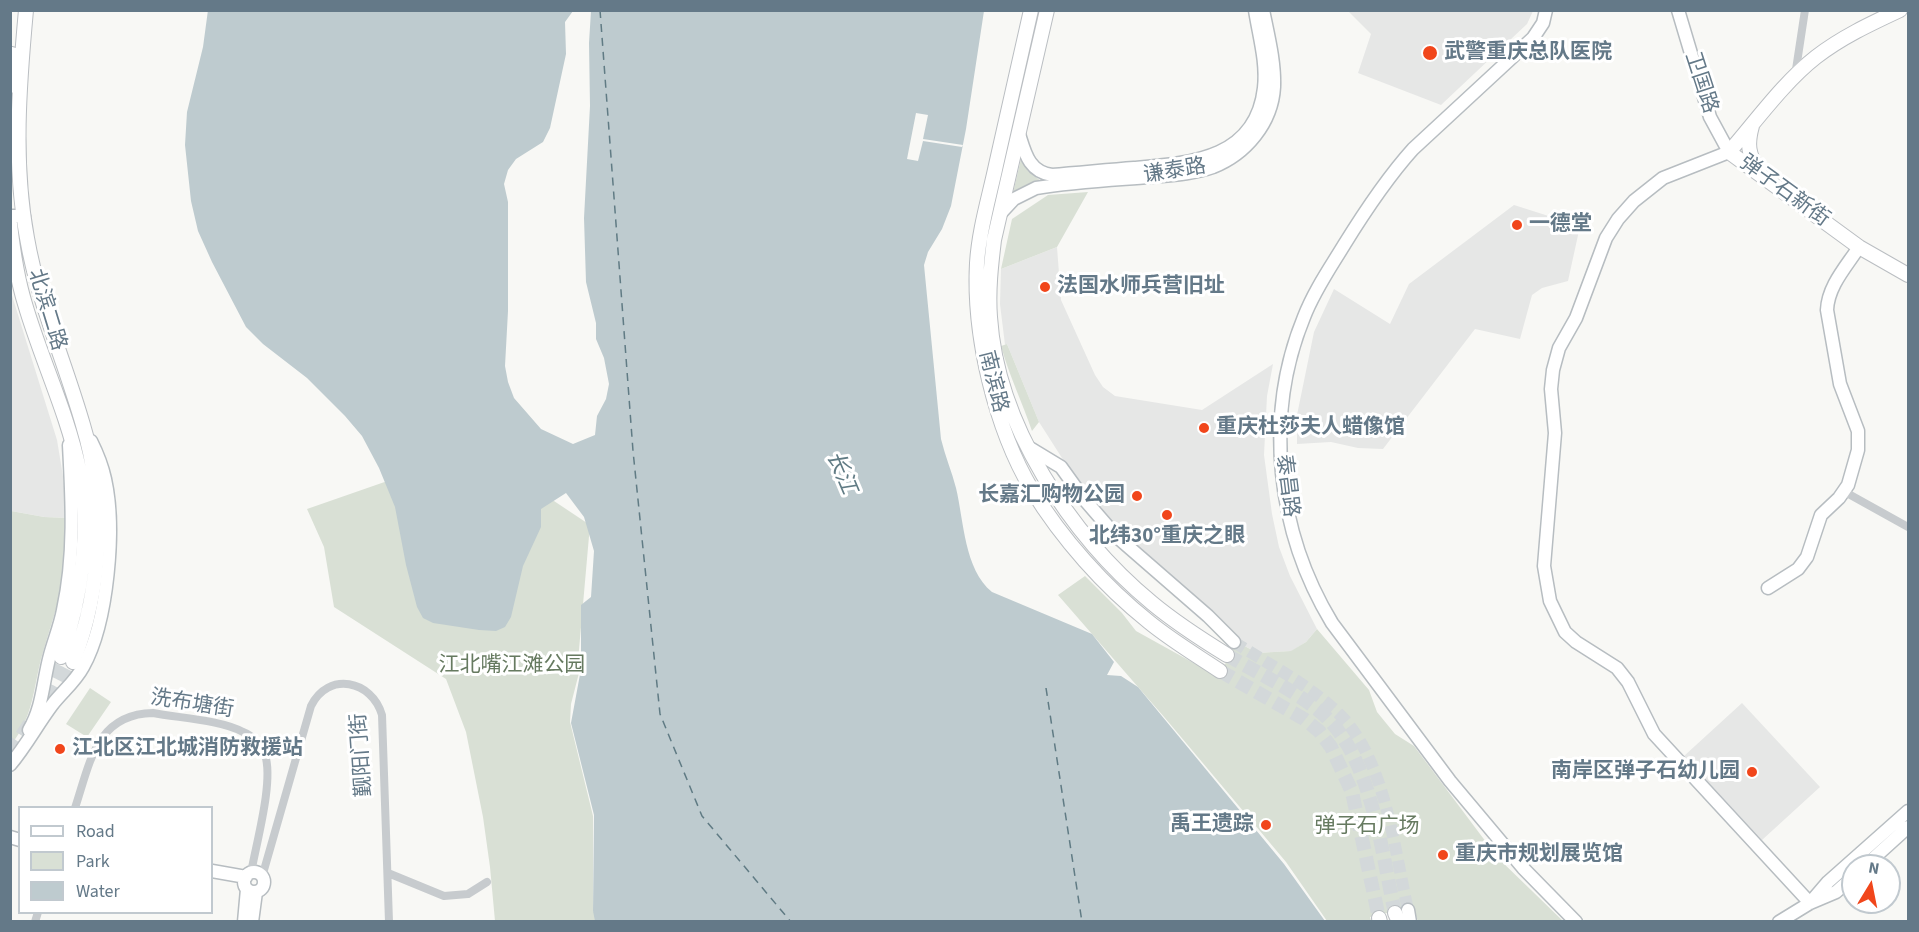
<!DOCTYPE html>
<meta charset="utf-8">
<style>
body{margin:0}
#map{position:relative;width:1919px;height:932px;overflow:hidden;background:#f8f8f5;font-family:"Source Sans 3",sans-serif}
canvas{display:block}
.frame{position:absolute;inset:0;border:12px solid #647988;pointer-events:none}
.legend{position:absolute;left:18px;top:806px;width:195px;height:108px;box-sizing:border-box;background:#fff;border:2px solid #c1c9cf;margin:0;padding:8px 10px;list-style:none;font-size:18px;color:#647988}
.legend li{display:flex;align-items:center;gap:12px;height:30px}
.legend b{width:30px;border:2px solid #c1c9cf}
.north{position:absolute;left:1841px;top:854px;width:60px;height:60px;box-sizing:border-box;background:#fff;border:2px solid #c1c9cf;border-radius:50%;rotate:10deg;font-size:16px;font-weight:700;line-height:24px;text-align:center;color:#647988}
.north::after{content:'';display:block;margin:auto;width:21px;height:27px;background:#f1461b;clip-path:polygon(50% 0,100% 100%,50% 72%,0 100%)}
</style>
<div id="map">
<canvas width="1919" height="932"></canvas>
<div class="frame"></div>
<ul class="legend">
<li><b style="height:8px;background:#fff"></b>Road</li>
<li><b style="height:16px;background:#d9e0d5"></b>Park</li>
<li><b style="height:16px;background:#becbcf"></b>Water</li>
</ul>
<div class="north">N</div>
</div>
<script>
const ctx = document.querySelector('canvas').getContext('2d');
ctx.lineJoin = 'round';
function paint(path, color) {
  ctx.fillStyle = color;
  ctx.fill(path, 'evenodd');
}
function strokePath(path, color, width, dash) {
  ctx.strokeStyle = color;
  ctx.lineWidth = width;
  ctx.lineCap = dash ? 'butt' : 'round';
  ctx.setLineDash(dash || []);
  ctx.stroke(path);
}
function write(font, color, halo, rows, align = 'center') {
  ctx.font = font + ' "Source Sans 3","Noto Sans SC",sans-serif';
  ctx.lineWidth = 6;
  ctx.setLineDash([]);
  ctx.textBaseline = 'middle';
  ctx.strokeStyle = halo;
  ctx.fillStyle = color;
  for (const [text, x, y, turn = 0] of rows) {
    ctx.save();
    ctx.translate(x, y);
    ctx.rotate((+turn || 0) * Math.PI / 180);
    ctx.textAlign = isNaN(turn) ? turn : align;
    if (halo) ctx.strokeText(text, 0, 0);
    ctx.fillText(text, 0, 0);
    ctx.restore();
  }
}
paint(new Path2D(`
 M1348,11H1533L1527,24L1441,105L1358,73L1371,34Z
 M1514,205L1580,226L1568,281L1542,288L1532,295L1520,339L1475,329L1383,449L1358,448L1331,442L1297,444V415L1314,332L1334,289L1390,324L1409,284Z
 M1057,247L1061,300L1095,375L1103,387L1115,396L1202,410L1273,364L1267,396L1264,455L1272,514L1279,547L1290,576L1317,629L1306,642L1292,651L1257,653L1236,641L1129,541L1085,494L1039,422L1007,344L1005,345L1000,304L1001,269Z
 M10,289L57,440L63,476L67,518L44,517L11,511Z
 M1742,703L1820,787L1762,840L1684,756Z`), '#e6e7e6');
paint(new Path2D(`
 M1021,159L1028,171L1041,181V183L1027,185L1013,193Z
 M1088,192L1057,247L1001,269L1012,219L1048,195Z
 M1007,344L1039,422L1032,431C1022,402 1009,375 1001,346Z
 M396,478L542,493L590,525L578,661L580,669L571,704L570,722L593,816V911L601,921H495L490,867L483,817L466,732L446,679L334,607L324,547L307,509Z
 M11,511L44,517L67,518C66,547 64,577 57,605C52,623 46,641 41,659C33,691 33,717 11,745Z
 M1085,576L1122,613L1136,631L1219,677L1236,641L1257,653L1291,651L1306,642L1317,629L1369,690L1377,712L1395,734L1414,746L1498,858L1563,921H1418L1412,907L1370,917L1371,921H1327L1286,862L1165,718L1058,595Z
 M90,688L111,702L87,737L66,724Z`), '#d9e0d5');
paint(new Path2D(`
 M208,10L573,11L565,22L566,54L550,128L543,142L516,159L508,170L504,184L508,202V311L505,366L508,382L514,398L541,429L573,444L595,435L597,416L606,399L609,384L604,358L596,339V323L586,282L584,218L590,106L589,43L591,11H984L966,129L951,206L942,229L928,252L924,265L941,439C945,456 952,472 956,488C964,521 964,569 992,592L1092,634L1114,662L1107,675L1121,676L1138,687L1284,864L1325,921H595L593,911L594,815L571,723L581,669V605L591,597L594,551L584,517L566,493L541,509V527L523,566L511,617L505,627L496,631L479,630L433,623L423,618L417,607L406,565L395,507L379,468L362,436L345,416L307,378L263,344L246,327L212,262L198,231L191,201L185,145L187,112L203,47Z`), '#becbcf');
paint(new Path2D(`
 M916,113L928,115L923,139L963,145L962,147L923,141L918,161L907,159Z`), '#f8f8f5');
strokePath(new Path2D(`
 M600,10L633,451L660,714L702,816L791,922
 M1046,688L1082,922`), '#607b84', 1.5, [8, 6]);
strokePath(new Path2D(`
 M1234,642C1268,664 1306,683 1336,711C1385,755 1394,848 1408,910`), '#d3d8da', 12, [12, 6]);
strokePath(new Path2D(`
 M1227,655C1257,673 1305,695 1328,719C1372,763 1382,854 1395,913
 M1220,671L1304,719L1319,731L1331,747L1352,792L1379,918
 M43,696L61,657
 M53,701L73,662
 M10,753L33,719`), '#d3d8da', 14, [14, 7]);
const secondary = new Path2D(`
 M1546,10L1543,23L1533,38L1413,149C1386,179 1365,211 1344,245C1330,268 1314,291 1304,317C1263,417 1277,532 1332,623L1450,781L1523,868L1576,922
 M1678,10L1710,117L1729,152L1663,178L1634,201L1618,219L1606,238L1576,318L1559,348L1553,370L1551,389L1555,433L1544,566L1550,601L1565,632L1576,642L1617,668L1628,682L1654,734L1810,903
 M1019,134C1025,153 1029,172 1052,175C1079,173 1107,170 1134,168C1191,163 1256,159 1264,88C1267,62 1259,36 1255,10
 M1000,214L1014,199L1036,188C1074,182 1113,180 1150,177C1172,175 1193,174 1213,167C1246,154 1272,123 1274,87C1275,62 1268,35 1263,10
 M10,216H24
 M1028,447L1061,467L1084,499L1116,536L1208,616L1234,642
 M1768,588L1798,569L1807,557L1821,515L1839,498L1848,485L1858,450V431L1840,384L1827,310C1828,286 1846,267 1859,247
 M29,730C43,707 43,680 50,655C54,640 60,626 63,610C75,556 72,500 69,445
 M10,765C26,746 37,725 52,705C62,692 75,682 83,667C108,622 116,528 105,479C102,465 97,453 91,441
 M10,837L20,840
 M1865,866L1908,827
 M212,871L246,877
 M244 882a10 10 0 1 1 20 0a10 10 0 1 1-20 0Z
 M1810,903L1828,882L1908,811
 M1408,910L1410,922
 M244,922L247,889
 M252,922L256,892
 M1779,922L1810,903L1836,892L1853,877`);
const primary = new Path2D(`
 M26,10C19,86 13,163 27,238C38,302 65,362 83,425C106,501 102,588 73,662
 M1031,10C1019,62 1008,114 996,165C989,198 979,230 977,263C973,335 995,428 1032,490C1062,539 1104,586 1149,622C1171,640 1196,655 1220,671
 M1047,10L994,240C991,265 988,291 990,317C997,425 1071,536 1152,603C1176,623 1201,639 1227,655
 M1900,10C1870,24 1842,37 1816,57C1784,82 1756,121 1729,152L1859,247L1908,275
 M10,86L12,54
 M1752,126C1747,144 1748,155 1759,170
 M10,224C13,251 17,278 25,304C41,359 67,412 79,469C92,530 81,598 61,657
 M1395,913L1399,922
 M1379,918L1380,922`);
strokePath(secondary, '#b7bdc1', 15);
strokePath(primary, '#babec2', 16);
strokePath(new Path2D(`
 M1795,76L1805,10
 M1845,492L1908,527
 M75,808C90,763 96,714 153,713C179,718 221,720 243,732C253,736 261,745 265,755C274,781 256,844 251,873
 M388,873L444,896L468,894L487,882
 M262,877L311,706C328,671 372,680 382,715L389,922
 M35,922L38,912`), '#c7cbce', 8);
strokePath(secondary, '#fff', 12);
strokePath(primary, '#fff', 14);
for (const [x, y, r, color] of [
 [1430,53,8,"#f1461b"],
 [1517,225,6,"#f1461b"],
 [1045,287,6,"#f1461b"],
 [1204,428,6,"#f1461b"],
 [1137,496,6,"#f1461b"],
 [1167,515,6,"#f1461b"],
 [60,749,6,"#f1461b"],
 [1752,772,6,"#f1461b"],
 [1266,825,6,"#f1461b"],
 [1443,855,6,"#f1461b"]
]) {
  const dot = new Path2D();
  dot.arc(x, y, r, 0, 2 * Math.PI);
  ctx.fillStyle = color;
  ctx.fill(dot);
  strokePath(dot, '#fff', 2);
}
write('bold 21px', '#647988', '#fff', [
 ["武警重庆总队医院",1444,53],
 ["一德堂",1529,225],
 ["法国水师兵营旧址",1057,287],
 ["重庆杜莎夫人蜡像馆",1216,428],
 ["长嘉汇购物公园",1125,496,"right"],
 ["北纬30°重庆之眼",1167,537,"center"],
 ["江北区江北城消防救援站",72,749],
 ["南岸区弹子石幼儿园",1740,772,"right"],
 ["禹王遗踪",1254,825,"right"],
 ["重庆市规划展览馆",1455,855]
], 'left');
write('21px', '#647988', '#fff', [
 ["卫国路",1700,83,72],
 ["谦泰路",1175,172,-9],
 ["弹子石新街",1784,192,36],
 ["北滨二路",46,310,73],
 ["南滨路",992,382,76],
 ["泰昌路",1286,486,83],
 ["洗布塘街",192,705,9],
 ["觐阳门街",363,755,-94]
]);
write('21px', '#667a60', '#fff', [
 ["江北嘴江滩公园",512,666],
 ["弹子石广场",1367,827]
]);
write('italic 22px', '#607b84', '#fff', [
 ["长江",840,473,67]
]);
</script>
